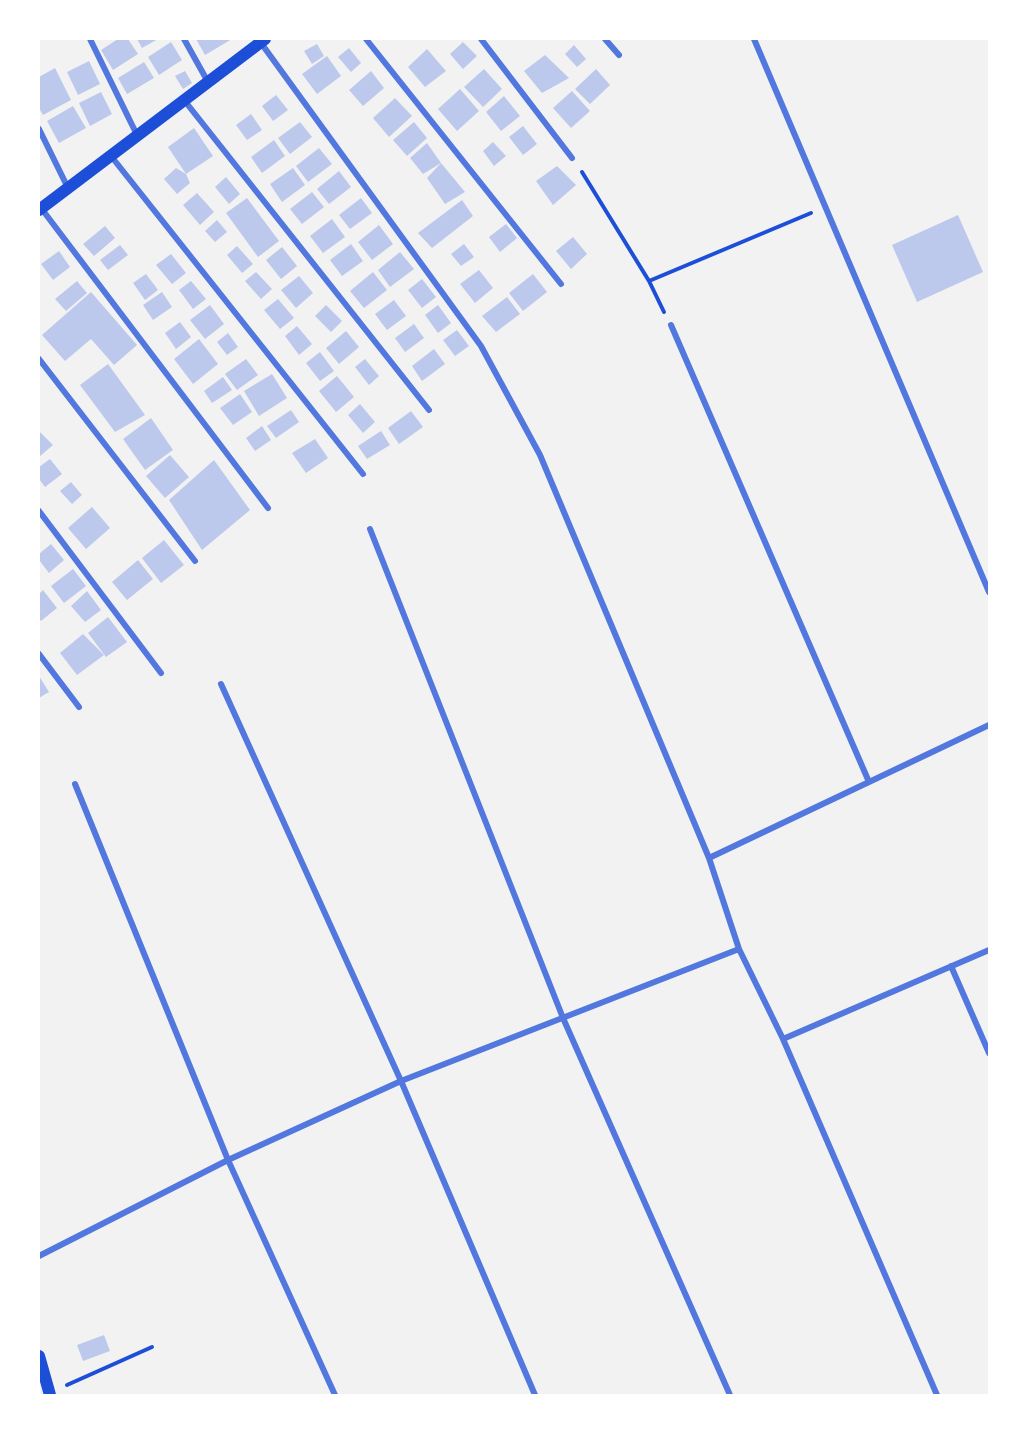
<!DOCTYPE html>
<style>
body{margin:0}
#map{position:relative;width:1028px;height:1434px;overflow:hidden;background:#f2f2f2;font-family:"Archivo Narrow",sans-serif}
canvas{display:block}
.frame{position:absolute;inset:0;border:40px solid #fff;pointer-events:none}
</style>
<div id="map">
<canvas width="1028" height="1434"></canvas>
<div class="frame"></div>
</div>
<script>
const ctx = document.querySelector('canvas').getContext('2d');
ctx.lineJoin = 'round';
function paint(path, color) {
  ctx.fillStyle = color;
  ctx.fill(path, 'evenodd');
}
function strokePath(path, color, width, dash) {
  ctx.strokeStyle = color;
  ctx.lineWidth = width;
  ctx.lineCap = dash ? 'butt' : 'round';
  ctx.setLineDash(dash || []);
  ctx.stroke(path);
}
paint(new Path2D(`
 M118,39H128L138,54L113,70L101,50Z
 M137,39H158L142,48Z
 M196,39H232L205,55Z
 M171,42L182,60L159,75L148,57Z
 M463,42L477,56L463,69L450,54Z
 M317,44L324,56L312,64L304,51Z
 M574,45L586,59L577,67L565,54Z
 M349,48L361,63L351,72L338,57Z
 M427,49L446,71L425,87L408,67Z
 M545,55L569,78L542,93L524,71Z
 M327,56L341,76L317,94L302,74Z
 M89,61L100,84L78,95L67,72Z
 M144,62L154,78L127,94L118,78Z
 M55,68L71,100L43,115L39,108V77Z
 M484,69L502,89L483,107L464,87Z
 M596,69L610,85L590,104L575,89Z
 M185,71L192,83L183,89L175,76Z
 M371,71L384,88L363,106L349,90Z
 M460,89L479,111L457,131L438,109Z
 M572,91L590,111L571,128L553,108Z
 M101,92L112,114L90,126L79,103Z
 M276,95L288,110L273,121L262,106Z
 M504,96L520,116L501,131L486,112Z
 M395,98L412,116L389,137L373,118Z
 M73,106L86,128L59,143L47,121Z
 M251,114L262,130L247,140L236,125Z
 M300,122L312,137L290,154L278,138Z
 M414,122L427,138L407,156L393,140Z
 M523,126L537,144L523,155L509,137Z
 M194,128L213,156L186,174L168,147Z
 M274,140L285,156L262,173L251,157Z
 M493,142L506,156L494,166L483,151Z
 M427,143L441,163L423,174L410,158Z
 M319,148L332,164L308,182L296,166Z
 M441,163L465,192L445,204L427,178Z
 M557,166L576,185L553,205L536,181Z
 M176,168L186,174L190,183L177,194L164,179Z
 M293,168L305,185L282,202L270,184Z
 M339,171L351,187L329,204L317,189Z
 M226,177L240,194L229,204L215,187Z
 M312,192L324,207L302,224L290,209Z
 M197,193L214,212L200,225L183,205Z
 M247,198L279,241L258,257L226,213Z
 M361,198L372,213L350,229L339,215Z
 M462,200L473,216L432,248L418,233Z
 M958,215L983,272L917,302L892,245Z
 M332,219L345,237L323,253L310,236Z
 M217,220L227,232L215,242L205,231Z
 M506,224L517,238L500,252L489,237Z
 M379,225L393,244L372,260L358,242Z
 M105,226L115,238L94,256L83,244Z
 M573,237L587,254L571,269L556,251Z
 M351,244L363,261L342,276L330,260Z
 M464,244L474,257L461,266L451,254Z
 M120,245L128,255L108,270L100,260Z
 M237,246L253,264L242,273L227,255Z
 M282,247L297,266L281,279L266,260Z
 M59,251L70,267L53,280L41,264Z
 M400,252L414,269L390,287L378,270Z
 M171,254L186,273L172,284L156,265Z
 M479,270L493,288L475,303L460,284Z
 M256,272L272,289L261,299L245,281Z
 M373,272L387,290L364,308L350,291Z
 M146,274L158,290L145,300L133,283Z
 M533,274L547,292L523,311L509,293Z
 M299,276L313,293L296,308L281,290Z
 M422,279L436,297L422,308L408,290Z
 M77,281L87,293L66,311L55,299Z
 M191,281L206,299L193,309L179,290Z
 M91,292L137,345L114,365L91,339L65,361L42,335Z
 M162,292L172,307L153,320L143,305Z
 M507,297L520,314L496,332L482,316Z
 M278,299L294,318L280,329L264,310Z
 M394,300L406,316L387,330L375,314Z
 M210,305L224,324L205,339L190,320Z
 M326,305L342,321L331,332L315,316Z
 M438,305L451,323L438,333L425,315Z
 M180,322L191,337L176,349L165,333Z
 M414,324L424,338L405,352L395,338Z
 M297,326L312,344L299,355L285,336Z
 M457,330L469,346L455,356L443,340Z
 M346,331L359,347L339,364L326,348Z
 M228,333L238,347L227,355L217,342Z
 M199,339L218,364L193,384L174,359Z
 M434,349L445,364L422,381L412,366Z
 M320,352L334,371L320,381L306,363Z
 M246,359L258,375L237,390L225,374Z
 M365,359L379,376L369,385L355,367Z
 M108,364L145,415L115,432L80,385Z
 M272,374L287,398L259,416L244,391Z
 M337,376L354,397L336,412L319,391Z
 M223,377L232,390L212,403L204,391Z
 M240,394L252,412L233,425L220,408Z
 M360,404L375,422L363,433L348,415Z
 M291,410L299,422L276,438L267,426Z
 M411,411L423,427L399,444L388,428Z
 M151,418L173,450L145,470L123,439Z
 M262,426L271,440L255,451L246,438Z
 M39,431L53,445L39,457Z
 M381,431L390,445L367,459L358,446Z
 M315,439L328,458L306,473L292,453Z
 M170,455L189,477L165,498L146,476Z
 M50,459L62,474L45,487L39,479V467Z
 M214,460L250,510L202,550L169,500Z
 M71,482L82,495L72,504L60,491Z
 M92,507L110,528L86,549L68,528Z
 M164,540L184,565L161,583L142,558Z
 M51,544L64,560L49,573L39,560V554Z
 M138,560L153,579L127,600L112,582Z
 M73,569L86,586L64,603L51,586Z
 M43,590L57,608L41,621L39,618V594Z
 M87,591L101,610L85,622L71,606Z
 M108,617L127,642L106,657L88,633Z
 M83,634L104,655L77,675L60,653Z
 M39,676L49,692L39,698Z
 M104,1335L110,1351L83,1361L77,1345Z`), '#bdc9ec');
strokePath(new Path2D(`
 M582,172L649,281L811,213
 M649,281L664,312
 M67,1385L152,1347`), '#1d4ed8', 4);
strokePath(new Path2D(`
 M90,39L137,135
 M184,39L208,82
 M366,39L561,284
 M481,39L572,158
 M605,39L619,55
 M754,39L989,592
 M261,43L481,346L540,455L709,858
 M184,100L429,410
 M39,129L68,188
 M111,156L363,474
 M41,208L268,508
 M671,325L869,782
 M39,359L195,561
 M39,511L161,673
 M370,529L563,1018L730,1395
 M39,654L79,707
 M221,684L401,1081L535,1395
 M75,784L228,1160L335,1395
 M739,949L783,1039L989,950
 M951,966L989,1053
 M783,1039L937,1395
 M39,1256L228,1160L401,1081L739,949L709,858L989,725`), '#5277de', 6);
strokePath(new Path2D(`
 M39,210L265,39
 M39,1356L50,1395`), '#1d4ed8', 12);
</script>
